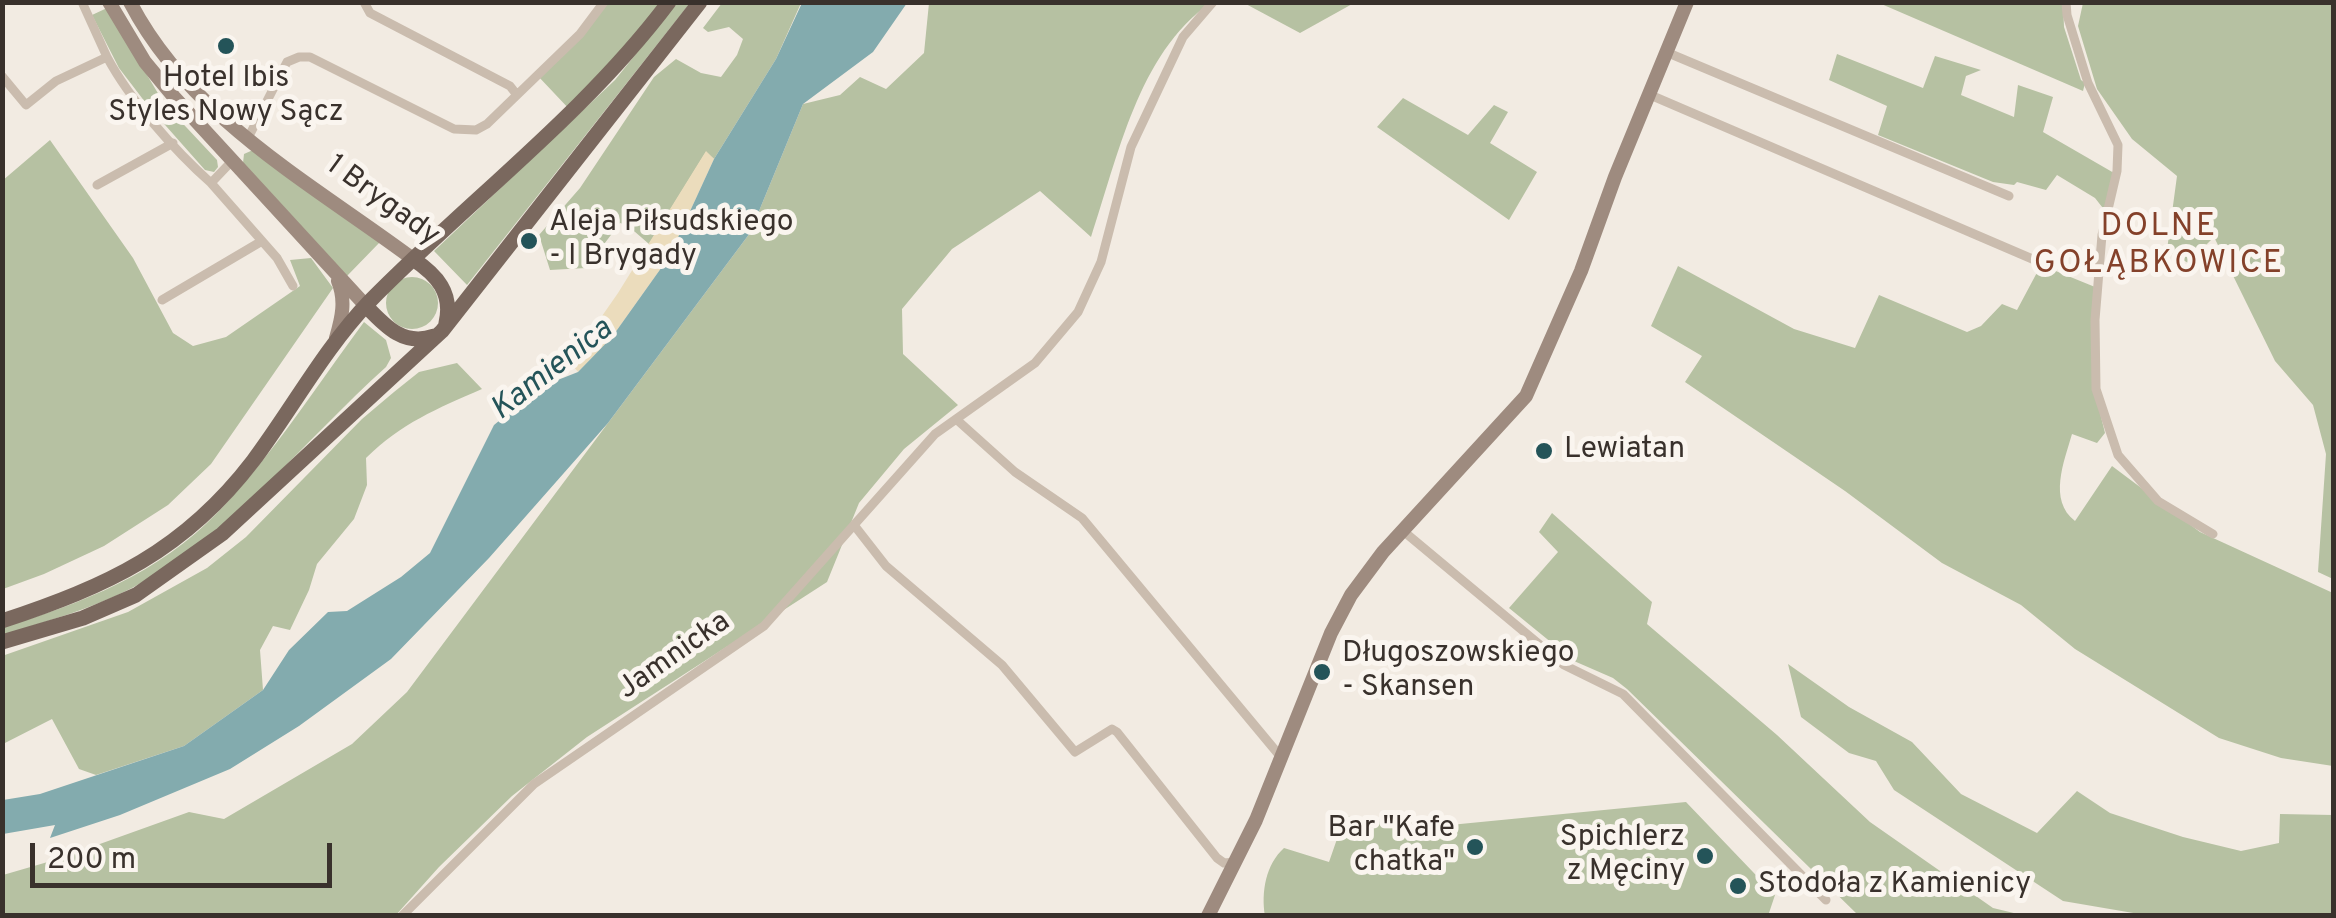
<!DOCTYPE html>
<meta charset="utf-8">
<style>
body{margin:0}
#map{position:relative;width:2336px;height:918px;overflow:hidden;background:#f2ebe2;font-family:Overpass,sans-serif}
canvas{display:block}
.frame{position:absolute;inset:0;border:5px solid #39312c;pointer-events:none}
.scale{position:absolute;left:30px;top:843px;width:302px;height:45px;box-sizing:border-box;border:5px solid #39312c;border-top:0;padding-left:12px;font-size:30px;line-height:35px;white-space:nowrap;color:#39312c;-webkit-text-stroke:8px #faf5ef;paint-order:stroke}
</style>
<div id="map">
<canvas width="2336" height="918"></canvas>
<div class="frame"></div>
<div class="scale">200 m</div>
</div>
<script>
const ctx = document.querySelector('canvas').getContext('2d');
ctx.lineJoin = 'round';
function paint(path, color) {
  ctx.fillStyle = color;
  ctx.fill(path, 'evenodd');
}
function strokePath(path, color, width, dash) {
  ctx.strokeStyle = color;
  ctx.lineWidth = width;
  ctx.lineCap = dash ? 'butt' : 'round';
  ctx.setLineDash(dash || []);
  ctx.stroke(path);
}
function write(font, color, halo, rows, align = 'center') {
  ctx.font = font + ' Overpass,sans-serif';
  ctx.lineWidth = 10;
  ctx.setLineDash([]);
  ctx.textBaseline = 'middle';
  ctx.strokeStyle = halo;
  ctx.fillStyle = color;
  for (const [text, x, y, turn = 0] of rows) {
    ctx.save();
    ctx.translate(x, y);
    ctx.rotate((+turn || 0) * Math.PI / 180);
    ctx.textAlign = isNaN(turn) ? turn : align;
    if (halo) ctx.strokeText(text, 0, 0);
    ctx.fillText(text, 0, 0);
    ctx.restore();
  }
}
paint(new Path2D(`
 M604,3H666L571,111L537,75Z
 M677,3H690L467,285L434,251L615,80Z
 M722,3H801L776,59L714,159L706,152L649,244L627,225L620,223L586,268L550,270L539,235L580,188L654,77L676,59L701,73L721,77L737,55L743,39L729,27L708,32L703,28Z
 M929,3H1210C1138,54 1118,157 1091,237L1040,191L952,249L902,309L903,354L958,405L904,449L859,503L827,582L587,737L512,796L439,867L396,915L3,916V875L58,859L189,812L224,819L352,744L407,692L750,233L803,104L840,95L860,77L886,89L924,53Z
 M1244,3H1354L1300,33Z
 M1879,3H2063L2064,27L2081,80L2085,83L2083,91Z
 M2083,3H2333V579L2318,572L2326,454L2313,405L2275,361L2214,237L2188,263L2167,250L2177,176L2132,139L2097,89L2078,26Z
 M107,8L159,95L164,107L155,115L119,68L92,15Z
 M1837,54L1923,88L1935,56L1981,70L1966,76L1961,95L2014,117L2018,85L2053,97L2043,132L2114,173L2106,212L2095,198L2057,175L2046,190L2017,182L2014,185L1993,182L1878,135L1887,106L1829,80Z
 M1403,98L1468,135L1494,105L1508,112L1490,143L1537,172L1509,220L1377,127Z
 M167,110L172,112L217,160L218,167L214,172L205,170L158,117Z
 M50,140L133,258L173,333L193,346L226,337L300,286L290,260L311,258L333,288L211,464L168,505L104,546L44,574L3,589L2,181Z
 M253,150L380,242L347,276L243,163L244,154Z
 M2041,265L2095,287L2092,380L2105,433L2097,443L2072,434C2064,462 2048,500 2075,521L2112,466L2200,532L2333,593V766L2281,758L2219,738L2075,649L2021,605L1942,563L1845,491L1685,382L1702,356L1651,326L1678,266L1794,329L1855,348L1879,295L1967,332L1981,326L2002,304L2017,310Z
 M386 303a26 26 0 1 1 52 0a26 26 0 1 1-52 0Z
 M364,322L386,340L391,358L386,367C304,441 230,536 132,588C91,609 47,621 3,635V627C81,604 160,573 218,512C273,455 317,385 364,322Z
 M457,363L482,389C436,409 402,423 366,458L367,485L354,519L317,564L309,590L290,630L273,626L260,650L263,690L184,746L96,775L79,769L52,719L3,744L2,656L128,612L207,568L246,537L362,419L394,392L419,372Z
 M1552,513L1652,602L1647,624L1777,735L1870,822L1993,908L2022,915H1858L1627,689L1613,678L1574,661L1509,608L1558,552L1539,532Z
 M1788,664L1849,707L1912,742L1961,794L2037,833L2077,791L2110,813L2183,837L2241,851L2279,843L2280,814L2333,815V915H2145L2063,901L1894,790L1876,761L1849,753L1801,717Z
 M1686,802L1775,895L1768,916H1265C1261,892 1266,864 1284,848L1329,862L1345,816L1450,825Z`), '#b6c1a2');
paint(new Path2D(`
 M706,151L714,159L669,257L612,337L578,372L570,362L618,293Z`), '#ebdcbc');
paint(new Path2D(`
 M802,3H907L873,52L803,104L750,233L608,423L489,558L391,659L299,726L230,769L120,815L50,838L55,825L3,834V800L40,794L184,746L263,690L289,650L328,612L347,611L401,577L430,553L494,425L540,387L578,372L612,337L669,257L714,159L776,59Z`), '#83abae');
strokePath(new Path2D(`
 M1593,915L1594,916`), '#83abae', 2.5);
strokePath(new Path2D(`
 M82,2L107,57
 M364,2L370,13L510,86L517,95
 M2066,2L2067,15L2088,83L2118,145L2117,171L2102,235L2095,320L2096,389L2118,455L2158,501L2213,534
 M1666,52L2009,196
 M2,76L26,105L56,81L107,57C130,100 174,150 211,183L232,161
 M1648,94L2037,261
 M248,138L287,62L299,57H310L454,129L476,130L487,124L580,34L604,2
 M211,183L277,258L293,286
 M97,185L173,143
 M162,300L262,241
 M956,419L1015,472L1082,518L1280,756
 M854,525L886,566L1002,665L1075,752L1112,729L1117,732L1217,858L1224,863L1236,862
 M1402,530L1564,665L1623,694L1826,900
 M402,916L534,784L764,626L935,434L1035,363L1078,312L1101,262L1131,147L1183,37L1213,2`), '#cabcae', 9);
strokePath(new Path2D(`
 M109,2L145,62L174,97L366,306
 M130,2C190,118 311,183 413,259
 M336,338C342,318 346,300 338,281
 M1208,916L1256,820L1331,633L1351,595L1383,552L1526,396L1581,271L1615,177L1687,2`), '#9e8b7f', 14);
strokePath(new Path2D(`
 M413,259C437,275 453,293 446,323
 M366,306C385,326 404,347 434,336
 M2,621C108,586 184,551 253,461C292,409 324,349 369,302C468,201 584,115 669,2
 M2,642L83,618L136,595L222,534L442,331L700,2`), '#7a685e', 15);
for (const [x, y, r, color] of [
 [226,46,10,"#245459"],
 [529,241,10,"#245459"],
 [1544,451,10,"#245459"],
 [1322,672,10,"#245459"],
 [1475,847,10,"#245459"],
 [1705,856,10,"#245459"],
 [1738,886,10,"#245459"]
]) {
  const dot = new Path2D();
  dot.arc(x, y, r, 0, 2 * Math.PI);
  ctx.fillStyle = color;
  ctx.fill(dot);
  strokePath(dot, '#faf5ef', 4);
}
write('30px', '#39312c', '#faf5ef', [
 ["Hotel Ibis",226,80,"center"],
 ["Styles Nowy Sącz",226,114,"center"],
 ["Aleja Piłsudskiego",549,224],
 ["- I Brygady",549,258],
 ["Lewiatan",1564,451],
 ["Długoszowskiego",1342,655],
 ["- Skansen",1342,689],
 ["Bar \"Kafe",1455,830,"right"],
 ["chatka\"",1455,864,"right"],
 ["Spichlerz",1685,839,"right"],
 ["z Męciny",1685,873,"right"],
 ["Stodoła z Kamienicy",1758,886]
], 'left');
write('30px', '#39312c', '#faf5ef', [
 ["1 Brygady",382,202,36],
 ["Jamnicka",675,657,-35]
]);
ctx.letterSpacing = '2.5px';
write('32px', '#84412a', '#faf5ef', [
 ["DOLNE",2159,229],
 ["GOŁĄBKOWICE",2159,266]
]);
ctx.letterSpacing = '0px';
write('italic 32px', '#245459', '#faf5ef', [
 ["Kamienica",553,371,-38]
]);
</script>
